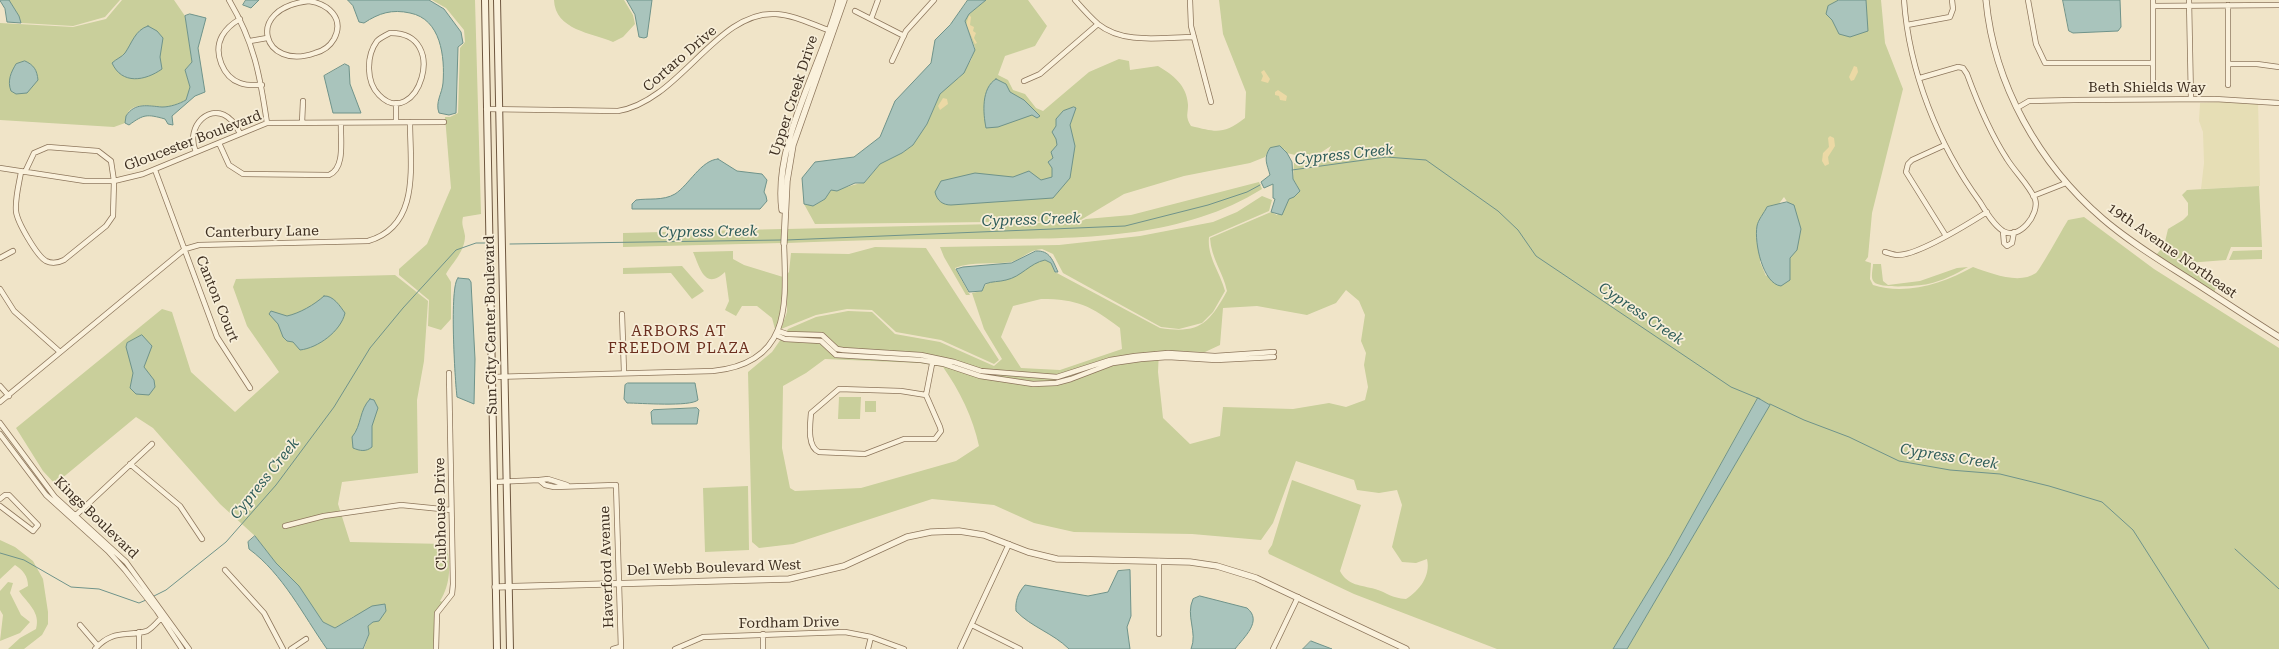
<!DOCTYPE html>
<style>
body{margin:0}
canvas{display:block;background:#f0e4c8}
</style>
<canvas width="2279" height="649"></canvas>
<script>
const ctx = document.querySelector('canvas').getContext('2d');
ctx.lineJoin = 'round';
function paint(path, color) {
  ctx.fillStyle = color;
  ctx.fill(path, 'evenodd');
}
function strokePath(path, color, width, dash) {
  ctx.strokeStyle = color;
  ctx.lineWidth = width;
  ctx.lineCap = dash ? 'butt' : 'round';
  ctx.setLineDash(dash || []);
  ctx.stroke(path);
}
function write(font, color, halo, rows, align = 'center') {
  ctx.font = font + ' "Roboto Serif",serif';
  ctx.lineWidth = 3.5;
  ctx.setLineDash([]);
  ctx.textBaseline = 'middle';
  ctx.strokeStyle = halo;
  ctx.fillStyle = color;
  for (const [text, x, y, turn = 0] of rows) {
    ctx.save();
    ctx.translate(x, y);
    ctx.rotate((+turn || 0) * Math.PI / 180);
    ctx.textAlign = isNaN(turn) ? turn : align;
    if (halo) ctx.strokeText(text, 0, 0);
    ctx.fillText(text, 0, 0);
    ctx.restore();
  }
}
paint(new Path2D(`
 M2258,100L2260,186L2201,189L2204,163L2203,132L2199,121L2200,103Z`), '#e6deb5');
paint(new Path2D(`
 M9,0H120L105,17L73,26L21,23L19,16Z
 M122,0H174L185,16L192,62L185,70L190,87L186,100C179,104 170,107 162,107C147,106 127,100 125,123L114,127L0,120V23L73,27L106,19Z
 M432,0H475L481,214L463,217C461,225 464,228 465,236C465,251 453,262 446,274L451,282V319L441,330L428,326L429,300L399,275V269L427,244L451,188L445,117H450L458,113L460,48L465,42L464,30L446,8Z
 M554,0H624L633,15L635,24L623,37L613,42C592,33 555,30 554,0Z
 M986,0H1028L1047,26L1035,46L1005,56L998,75L1008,80L1013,90L1025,94L1036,108L1043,111L1089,72L1119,59L1129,61L1130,70L1158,66C1173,75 1187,85 1188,105C1188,115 1185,116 1191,126C1216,132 1223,135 1245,118L1246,92L1223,34L1219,0H1881L1885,43L1903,89L1872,213L1868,257L1865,261L1871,263L1870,279L1873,285C1906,296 1944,283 1973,267C1990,273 2019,285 2036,273C2040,270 2063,228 2068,220L2084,217L2154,269L2279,348V649H1627L1770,405L1758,398L1669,557L1613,649H1497L1354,594L1269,554L1268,551L1272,545L1292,480L1361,505L1340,571C1348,586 1361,585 1375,589C1388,593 1391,598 1406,599C1419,591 1431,576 1427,559L1416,563L1402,562L1392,547L1402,505L1397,490L1379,493L1357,490L1354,480L1296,461L1273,523L1261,540L1192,534L1074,532L1034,523L994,505L932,499L793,544L759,548L752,542L748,372L772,352L788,329L816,317L848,311L872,312L895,334L940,342L994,366L1002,359L984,329L972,293L982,291C988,277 997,284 1008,279C1022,273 1030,263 1045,260L1051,263L1055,272L1160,328C1199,334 1209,324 1227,291C1223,272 1211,258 1210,238L1271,212L1277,215L1298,187L1293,179L1294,163L1327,154L1331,146L1311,159L1287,153L1284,149L1270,148L1265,157L1250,163L1184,176L1124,194L1079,221L815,224L804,204L813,206L825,199L831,190C841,190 852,184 864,183L880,164L902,153L913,145L927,124L940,94L949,84L959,78L971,60L975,48L965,21L969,14ZM1784,197L1788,203L1789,256L1766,276L1760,262L1767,207L1778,205ZM1346,290L1359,301L1365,315L1361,341L1366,353L1364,365L1368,387L1365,400L1346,407L1329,403L1293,409L1223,407L1220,436L1190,444L1163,418L1158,372L1159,351L1205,352L1220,345L1223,308L1257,306L1307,315L1336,303ZM1041,299C1078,299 1091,306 1120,328L1122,349L1060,370L1021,368L1001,337L1013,306ZM825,359L920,363L943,367C960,391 973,418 979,446L956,461L861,488L795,491L790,488L782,448L783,386L806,373Z
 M1259,182L1262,189C1171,246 1050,238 947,239C894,239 840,241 787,243V229L1079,222L1086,219L1131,215Z
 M2259,186L2262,247H2231L2226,260L2187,263L2217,284L2214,293L2156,255L2164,246L2168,229L2183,220L2188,215V203L2182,195L2187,190Z
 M1262,196L1272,200L1269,211L1209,237C1207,257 1220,272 1225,291L1213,312L1202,323L1179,329L1161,327L1063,273L1053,254L1042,249C1028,250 1023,259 1011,262C992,265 973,261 955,268L970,295H966L944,257L940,247L1059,245L1140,236L1213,222L1237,212Z
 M782,229V243L623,247V233Z
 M875,247L926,248L999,360L994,364L941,340L896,332L872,310L847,309L816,315L781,329L787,312V274L789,272L791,253L849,254Z
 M2262,250V259L2229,260L2233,251Z
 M733,251V259L744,265L783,277C783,296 784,313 775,329L772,318L757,306H742L736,316L725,310L729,301L725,272C705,291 700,268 693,252Z
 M1873,264H1881L1883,281L1888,285L1920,281L1957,268L1968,267C1956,274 1942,281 1928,284C1919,286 1880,289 1874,282C1870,278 1873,269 1873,264Z
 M682,266L704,291L692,299L671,273L623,274V268Z
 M395,275L428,301L424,361L417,400L418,473L342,482L338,504L350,542L446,544C451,563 451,584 440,601L443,602L434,617L435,649H364L369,634L368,626L373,622L354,616L335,628L323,622L299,586L276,563L255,536L220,504L153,428L136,417L55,484L43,471L16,428L162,309L172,312L191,372L235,412L279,372L247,326L233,287L236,279Z
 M839,397H861L860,419H838Z
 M865,401H876V412H865Z
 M748,486L749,550L705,552L703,488Z
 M0,540L15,547L33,561L43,579L48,612V624L42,635L24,649H8L20,638L36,629C41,612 27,603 19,591L28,586C28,576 23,570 15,565L0,579Z
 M8,582L13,583L10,593L21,615L30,622L20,633L0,641L3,615L0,610V591Z`), '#c9cf9b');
paint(new Path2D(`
 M969,15L971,17L970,25L974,27L973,31L976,33L974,38L977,43L975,44L966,25Z
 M1854,66L1857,67L1858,72L1854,80L1851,81L1849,77Z
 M1264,70L1270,79L1268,83L1261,81L1263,76L1261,72Z
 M1278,90L1287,96L1286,101L1280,100L1279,96L1275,95V92Z
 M943,98L947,99L948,104L940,110L938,106Z
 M1830,136L1834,138L1835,146L1828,157L1829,164L1825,166L1822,161L1823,153L1829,147L1828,138Z`), '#ecd9a5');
const water = new Path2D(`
 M0,0H9L19,16L21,23L7,22L5,9Z
 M246,0H259L251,8L243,5Z
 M348,0H429L444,9L461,32L463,43L458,47L456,113L449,115L439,113C435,102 442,94 443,83C445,57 441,19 410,13C392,9 379,13 364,23L359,22L353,6Z
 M627,0H652L647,37L644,38L639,37L635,15Z
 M968,0H986L969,14L965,21L975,50L964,73L940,94L927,124L913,145L902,153L880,164L864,183H855L837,191L831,190L825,199L813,206L804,204L802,178L815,162L854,157L880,137L895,101L931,63L935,40L950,25Z
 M1839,0H1866L1868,31L1850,37L1839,34L1832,20L1826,14L1828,6Z
 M2063,0H2120L2121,27L2118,31L2073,33L2069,31Z
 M190,14L206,18L198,48L205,92L195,96L172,116L173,125L168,124L165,119C147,114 144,114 129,125L125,123L126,116C135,102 148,106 162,107C170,107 179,104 186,100L190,87L185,70L192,62L185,16Z
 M148,26L157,31L163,38L160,57L162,69C145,81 122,85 112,63C116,59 122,57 125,53C132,43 135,30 148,26Z
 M25,61C34,65 37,70 38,80L27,93L16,94L11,91C7,81 11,72 16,64Z
 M345,64L349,66L350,84L361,113H333L324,76Z
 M996,79L1006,84L1010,92L1024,100L1040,116L1037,118L1032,115L998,127L986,128C983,113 981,88 996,79Z
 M1074,107L1076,108L1070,125L1075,146L1070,178L1053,198L951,205C943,205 937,201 935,192L941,181L975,173L1013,177L1029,171L1041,180L1052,177V168L1048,162L1053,158L1051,152L1057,145L1056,139L1052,132L1056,126V119L1063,111Z
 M1280,146L1287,153L1292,162L1293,179L1300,191L1294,197L1289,199L1282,215L1271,212L1275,199L1273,198V184L1264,188L1261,182L1270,175C1267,164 1263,158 1270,148Z
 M718,159L737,171L762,174L767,180L764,192L766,196L767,201L760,209H632V204L636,200C649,198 663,201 675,194C689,185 701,160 718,159Z
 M1787,202L1794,205L1801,229L1797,250L1790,258V280L1781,286C1763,284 1754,243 1757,226C1758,220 1764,213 1767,207Z
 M1036,251C1050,250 1053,261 1058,272H1055L1051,263L1045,260C1030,263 1021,277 1006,280C999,282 992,281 985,284L982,291L969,292L956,269L963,267L1011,263Z
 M458,278L469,279L471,282L475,359L474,404L457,397C455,381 449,285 458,278Z
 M324,296C333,295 340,306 345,313C341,331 318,348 300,350L293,342L287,341L283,337L278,324L269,314L271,311L287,316C300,313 314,305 324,296Z
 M142,335L152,346L144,367L154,380L155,387L149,395L136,394L130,388L133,373L126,347L127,343Z
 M628,383H695L698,400C690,407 640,403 627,403L624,399L625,385Z
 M1758,398L1770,405L1627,649H1613L1669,557Z
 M370,399L374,400L378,408L372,426V447C366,452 360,451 353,448L352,437C362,425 359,410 370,399Z
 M697,408L699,410L697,424H652L651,412L653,410Z
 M255,536L276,563L299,586L323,622L335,628L372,606L385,604L386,611L379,621L373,622L368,626L369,634L363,649H327C303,615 283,574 249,549L248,542Z
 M1130,570L1131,616L1127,627L1130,649H1069C1053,633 1031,627 1016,611C1015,601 1018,593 1025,585L1088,596L1108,592L1118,571Z
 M1200,596L1247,608C1263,621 1244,637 1235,649H1191C1198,632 1185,616 1193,599Z
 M1311,641L1332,649H1303Z`);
paint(water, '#a9c4bc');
strokePath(water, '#6f938a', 1);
strokePath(new Path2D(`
 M1292,170L1386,157L1426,160L1498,211L1518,230L1536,256L1731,387L1760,399
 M786,240L1125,226L1208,205L1247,192L1260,185
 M510,244L781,240
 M1770,404L1804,420L1849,437L1899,461L1950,470L2000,474L2049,486L2102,502L2133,530L2209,649
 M2235,549L2279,589
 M0,553L24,560L71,587L99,589L139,603L146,600
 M154,596L166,590L226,542L276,485L334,407L370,348L403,308L456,250L476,243H485`), '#6f938a', 1);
const minor = new Path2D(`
 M229,0C254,42 260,75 267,123
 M1075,0C1082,8 1090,17 1098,24C1124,45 1163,37 1194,37
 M1190,0L1191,26L1211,102
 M1904,0C1909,71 1938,145 1980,202C1986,212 1993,224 2003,231C2019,241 2040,214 2035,199C2029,185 2015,172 2007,159C1990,133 1978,104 1967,74L1963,68L1958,67L1920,78
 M2028,0L2036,44L2045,63H2153
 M2153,0V86
 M2189,0L2191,99
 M309,1C328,4 345,18 334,39C330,46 323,51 315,53C263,72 243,8 309,1Z
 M2228,5V85
 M2153,6L2279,5
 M855,11L904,36
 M240,19C233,23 226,29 222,36C213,53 223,77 240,83C247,86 255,85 262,85
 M871,19L878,0
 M1907,25L1950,17L1953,9L1952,0
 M390,33C452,32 416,133 379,95C366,82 366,56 377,41C380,38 386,35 390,33Z
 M250,41L267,38
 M892,61L906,31L934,0
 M2228,64H2257L2279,67
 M1024,81L1040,74L1098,24
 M396,103V122
 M2017,108L2029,101L2074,100L2215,99L2279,103
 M486,109L618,111C680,101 717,10 776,14C795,15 813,25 831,31
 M302,123L303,101
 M219,143L229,165L243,174L329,175C346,168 340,138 341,123
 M1945,145L1912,160L1908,164L1906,172L1946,236
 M196,152C184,126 212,100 231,120C235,123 237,129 240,133
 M0,168L85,181H114L143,174L267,123L444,122
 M155,170L217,337L250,388
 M21,172C19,184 15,198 16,211C17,222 37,256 46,261C52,264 58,263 64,260L106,226L113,216L114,181L111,161L98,151L48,147L34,153L25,172
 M2033,196L2066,183
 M2003,231L2004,243L2007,246L2012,243L2014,232
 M1885,252C1889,253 1894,255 1898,255C1918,255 1968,224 1987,212
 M0,258L13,251
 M0,289L14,311L60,352
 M622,314L624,372
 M778,331L787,334L822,335L837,349L843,350L921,355L954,362L981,371L1057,377L1110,360L1135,356L1168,353L1215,356L1274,352
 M776,335L785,339L821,341L836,355L921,360L944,364L980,376L1033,384L1056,383L1071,379L1113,363L1141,359L1168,357L1216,360L1274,357
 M492,377L713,371C792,363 786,304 784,243
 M0,386L9,396
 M926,395L901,391L839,389L811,413C810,425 807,447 819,452L865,454L904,439H935L941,431L940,427L926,395L933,359
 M0,402L185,249L199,245L368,241C421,226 410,165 410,122
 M0,423L55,497L126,562L189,649
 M0,434L46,495L108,551L125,570L157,611L182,649
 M130,464L180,506L202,539
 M494,482L539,480
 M567,485L548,479L539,480L545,485L554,487L616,485L621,649
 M0,499L5,495H9L38,525L33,531L0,506
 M74,517L152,444
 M285,526L324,516L401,505L451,510
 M1159,561V634
 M225,570L264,613L283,649
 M80,625L98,646
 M972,625L1020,649
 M139,632V649
 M763,634V649
 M95,649C113,629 126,637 147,631C153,628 158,621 163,616
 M291,649L306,639
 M436,649L437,613L452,594L453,584L449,373
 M613,649L620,647
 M675,649L703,637L845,632L871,637L904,649
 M868,649L871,637
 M960,649L1009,544
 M1273,649L1298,597`);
const tertiary = new Path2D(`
 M1986,0C1994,85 2039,164 2103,219C2125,238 2150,254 2175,270C2210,292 2244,315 2279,337
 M782,210C773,142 822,66 839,0
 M784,243L787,181L793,145L844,0
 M495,587L789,579L844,566L907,537L931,532L959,531L984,535L1028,552L1057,559L1190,562L1217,566L1256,578L1406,649`);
const secondary = new Path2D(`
 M485,0L497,649
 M497,0L510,649`);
strokePath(minor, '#8d765c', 6);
strokePath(tertiary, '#8d765c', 7);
strokePath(secondary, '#6f573f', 8);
strokePath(minor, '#faf1dc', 4.5);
strokePath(tertiary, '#faf1dc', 5.5);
strokePath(secondary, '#faf1dc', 6);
write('14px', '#3d2e20', '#f7eed8', [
 ["Cortaro Drive",680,59,-41],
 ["Beth Shields Way",2147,88],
 ["Upper Creek Drive",794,96,-72],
 ["Gloucester Boulevard",193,141,-21],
 ["Canterbury Lane",262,232,-1],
 ["19th Avenue Northeast",2172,251,35],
 ["Canton Court",217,299,68],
 ["Sun City Center Boulevard",491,325,-91],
 ["Clubhouse Drive",441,514,-91],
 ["Kings Boulevard",96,518,44],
 ["Haverford Avenue",607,567,-92],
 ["Del Webb Boulevard West",714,568,-2],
 ["Fordham Drive",789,623,-1]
]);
write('italic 15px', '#2f5d5a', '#f7eed8', [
 ["Cypress Creek",1344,155,-6],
 ["Cypress Creek",1031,220,-2],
 ["Cypress Creek",708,232,-1],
 ["Cypress Creek",1641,314,34],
 ["Cypress Creek",1949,457,9],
 ["Cypress Creek",265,479,-51]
]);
ctx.letterSpacing = '1px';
write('15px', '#6b2e1e', '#f7eed8', [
 ["ARBORS AT",679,332],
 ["FREEDOM PLAZA",679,349]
]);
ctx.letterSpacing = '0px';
</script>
